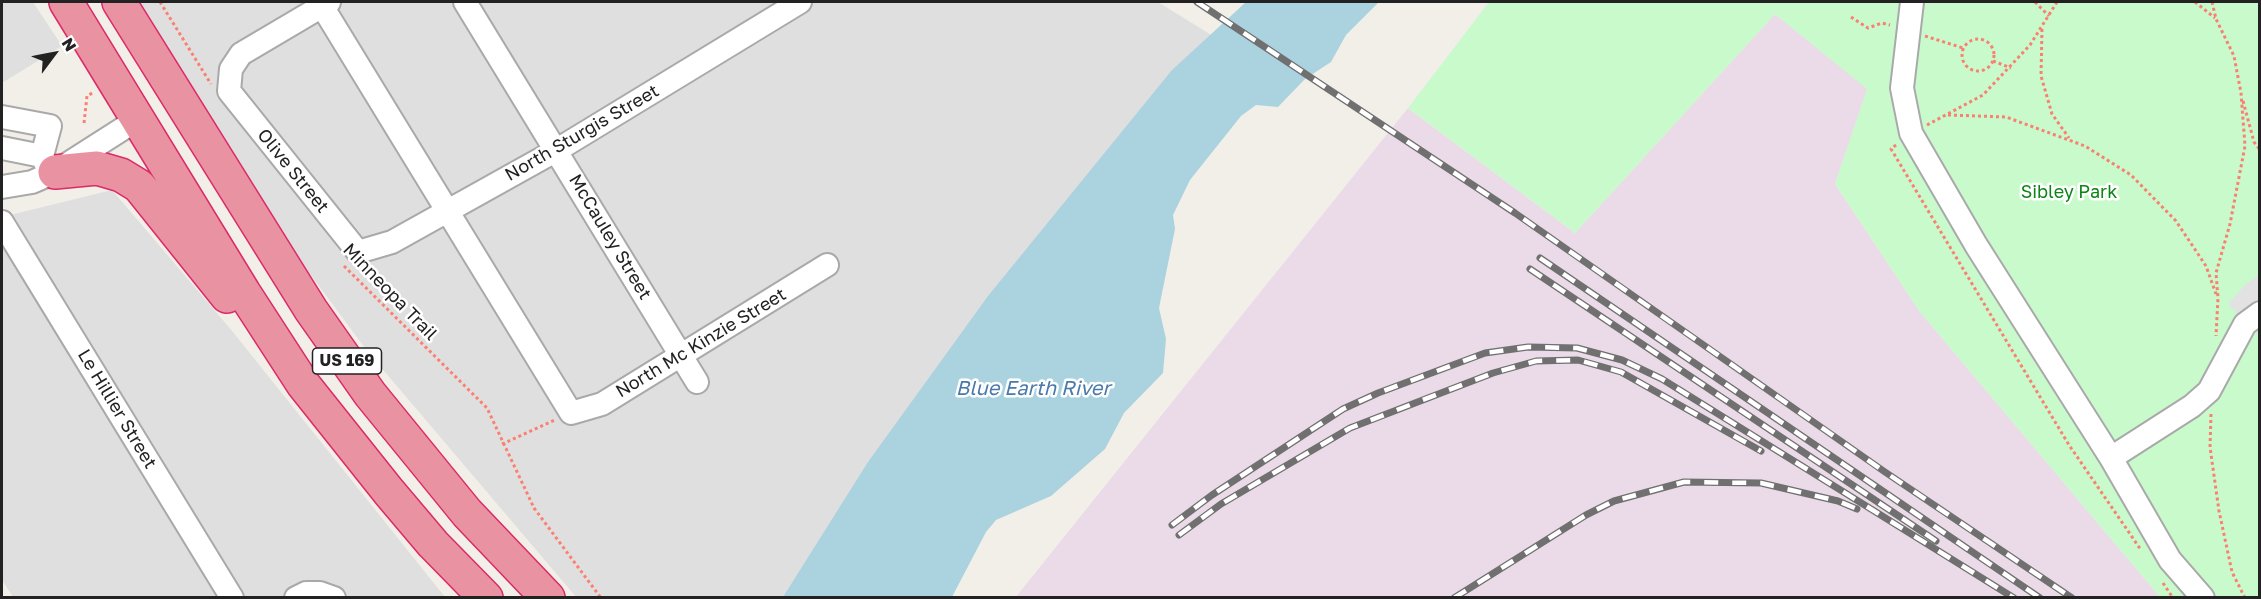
<!DOCTYPE html>
<html>
<head>
<meta charset="utf-8">
<style>
	body { margin:0 }
	#map { position:relative; width:2261px; height:599px; overflow:hidden; background:#f2efe9; font-family:"Golos Text",sans-serif }
	canvas { display:block }
	.frame { position:absolute; inset:0; border:3px solid #222; pointer-events:none }
	.north { position:absolute; left:24px; top:24px; width:60px; height:60px; -webkit-text-stroke:4px #fff; paint-order:stroke; rotate:58deg; font-size:16px; font-weight:700; line-height:24px; text-align:center; color:#222 }
	.north::after { content:''; display:block; margin:auto; width:21px; height:27px; background:#222; clip-path:polygon(50% 0,100% 100%,50% 72%,0 100%) }
</style>
</head>
<body>
<div id="map">
<canvas width="2261" height="599"></canvas>
<div class="frame"></div>
<div class="north">N</div>
</div>
<script>
const ctx = document.querySelector('canvas').getContext('2d');
ctx.lineJoin = 'round';
function paint(path, color) {
  ctx.fillStyle = color;
  ctx.fill(path, 'evenodd');
}
function poly(rows) {
  const path = new Path2D();
  for (const r of rows) {
    if (r.length === 3) {
      path.moveTo(r[0] + r[2], r[1]);
      path.arc(r[0], r[1], r[2], 0, 2 * Math.PI);
      continue;
    }
    path.moveTo(r[0], r[1]);
    for (let i = 2; i < r.length; i += 2) path.lineTo(r[i], r[i + 1]);
  }
  return path;
}
function stroke(path, color, width, dash) {
  ctx.strokeStyle = color;
  ctx.lineWidth = width;
  ctx.lineCap = dash ? 'butt' : 'round';
  ctx.setLineDash(dash || []);
  ctx.stroke(path);
}
function write(font, color, halo, rows, align = 'center') {
  ctx.font = font + ' "Golos Text",sans-serif';
  ctx.lineWidth = 5;
  ctx.setLineDash([]);
  ctx.textBaseline = 'middle';
  ctx.strokeStyle = halo;
  ctx.fillStyle = color;
  for (const [text, x, y, turn = 0] of rows) {
    ctx.save();
    ctx.translate(x, y);
    ctx.rotate((+turn || 0) * Math.PI / 180);
    ctx.textAlign = isNaN(turn) ? turn : align;
    if (halo) ctx.strokeText(text, 0, 0);
    ctx.fillText(text, 0, 0);
    ctx.restore();
  }
}
const residential = poly([
	[2,2,33,2,62,46,2,83],
	[138,2,1158,2,1221,41,817,597,577,598,368,352,275,227],
	[112,190,233,332,445,597,13,597,2,580,2,217]
]);
const industrial = poly([
	[1775,14,1868,89,1835,184,1920,312,2160,597,1015,598,1408,108,1575,233]
]);
const park = poly([
	[1489,2,2259,2,2259,597,2160,597,1920,312,1835,184,1867,89,1775,14,1575,233,1408,108]
]);
const parking = poly([
	[2259,275,2259,336,2228,304,2246,284]
]);
const water = poly([
	[1246,2,1379,2,1346,35,1331,62,1305,79,1278,107,1256,105,1241,116,1190,180,1173,215,1175,229,1159,308,1166,339,1163,373,1124,413,1105,449,1051,496,996,520,986,532,952,597,783,597,868,462,988,296,1172,70]
]);
const path = poly([
	[160,2,211,84],
	[2035,2,2049,16],
	[2195,2,2215,18],
	[2212,2,2216,19,2234,56,2241,93,2245,146,2230,224,2216,273,2218,298,2216,336],
	[1851,17,1868,28,1882,23,1890,25],
	[2042,29,2041,76,2052,114,2069,138],
	[1925,36,1963,48],
	[1978,55,16],
	[1993,61,2011,68],
	[2243,101,2254,142,2260,150],
	[1948,115,2006,117,2085,146,2131,175,2176,221,2206,266,2216,294],
	[84,123,87,96,94,92],
	[1927,125,1983,95,2030,45,2057,2],
	[1896,145,1891,149,2069,445,2141,550],
	[344,266,487,408,534,508,601,598],
	[2211,414,2210,447,2219,511,2232,572,2245,598],
	[502,444,555,420],
	[2163,583,2173,598]
]);
const minor = poly([
	[329,2,241,54,231,69,229,91,358,252,392,242,557,150,800,2],
	[465,2,697,382],
	[1912,2,1902,88,1911,133,1976,245,2111,458,2170,560,2203,598],
	[322,6,571,413,602,404,827,265],
	[2,117,50,126,42,156],
	[2,148,42,156,48,169],
	[2,187,32,182,55,172,138,119],
	[2,222,232,598],
	[2111,458,2192,406,2209,391,2245,324,2260,313],
	[296,598,306,593,320,593,334,598]
]);
const highway = poly([
	[66,2,244,293,303,384,389,492,433,544,486,598],
	[119,2,311,310,370,394,467,513,548,598],
	[55,172,97,168,121,175,139,186,227,296]
]);
const rail = poly([
	[1197,2,1515,213,1885,472,2072,598],
	[1540,258,2040,598],
	[1530,269,1936,541],
	[1172,525,1212,495,1343,409,1378,393,1485,353,1528,347,1577,348,1622,360,1662,379,2014,598],
	[1179,535,1221,504,1350,428,1493,373,1536,361,1578,360,1621,372,1761,451],
	[1454,598,1586,515,1614,501,1684,482,1761,483,1838,501,1857,509]
]);
const shields = [
	[347,361,69]
];
const shieldNames = [
	["US 169",347,361]
];
const streetNames = [
	["North Sturgis Street",582,133,-30],
	["Olive Street",293,171,51],
	["McCauley Street",610,237,59],
	["Minneopa Trail",390,292,46],
	["North Mc Kinzie Street",701,343,-31],
	["Le Hillier Street",117,409,59]
];
const parkNames = [
	["Sibley Park",2069,192]
];
const waterNames = [
	["Blue Earth River",1033,389]
];
paint(residential, '#e0dfdf');
paint(industrial, '#ebdbe8');
paint(park, '#c8facc');
paint(parking, '#e2e2e2');
paint(water, '#aad3df');
stroke(minor, '#a9a9a9', 26);
stroke(highway, '#dc2a67', 36);
stroke(path, '#fa8072', 3, [3, 3]);
stroke(minor, '#fff', 22);
stroke(highway, '#e892a2', 33);
stroke(rail, '#707070', 7);
stroke(rail, '#fff', 4.5, [14]);
for (const [x, y, w] of shields) {
  const box = new Path2D();
  box.roundRect(x - w / 2, y - 13, w, 26, 4.5);
  ctx.fillStyle = '#fff';
  ctx.fill(box);
  stroke(box, '#222', 1.5);
}
write('bold 16px', '#222', null, shieldNames);
write('18px', '#222', '#fff', streetNames);
write('18px', '#0c8416', '#fff', parkNames);
write('italic 20px', '#4a7aab', '#fff', waterNames);
</script>
</body>
</html>
